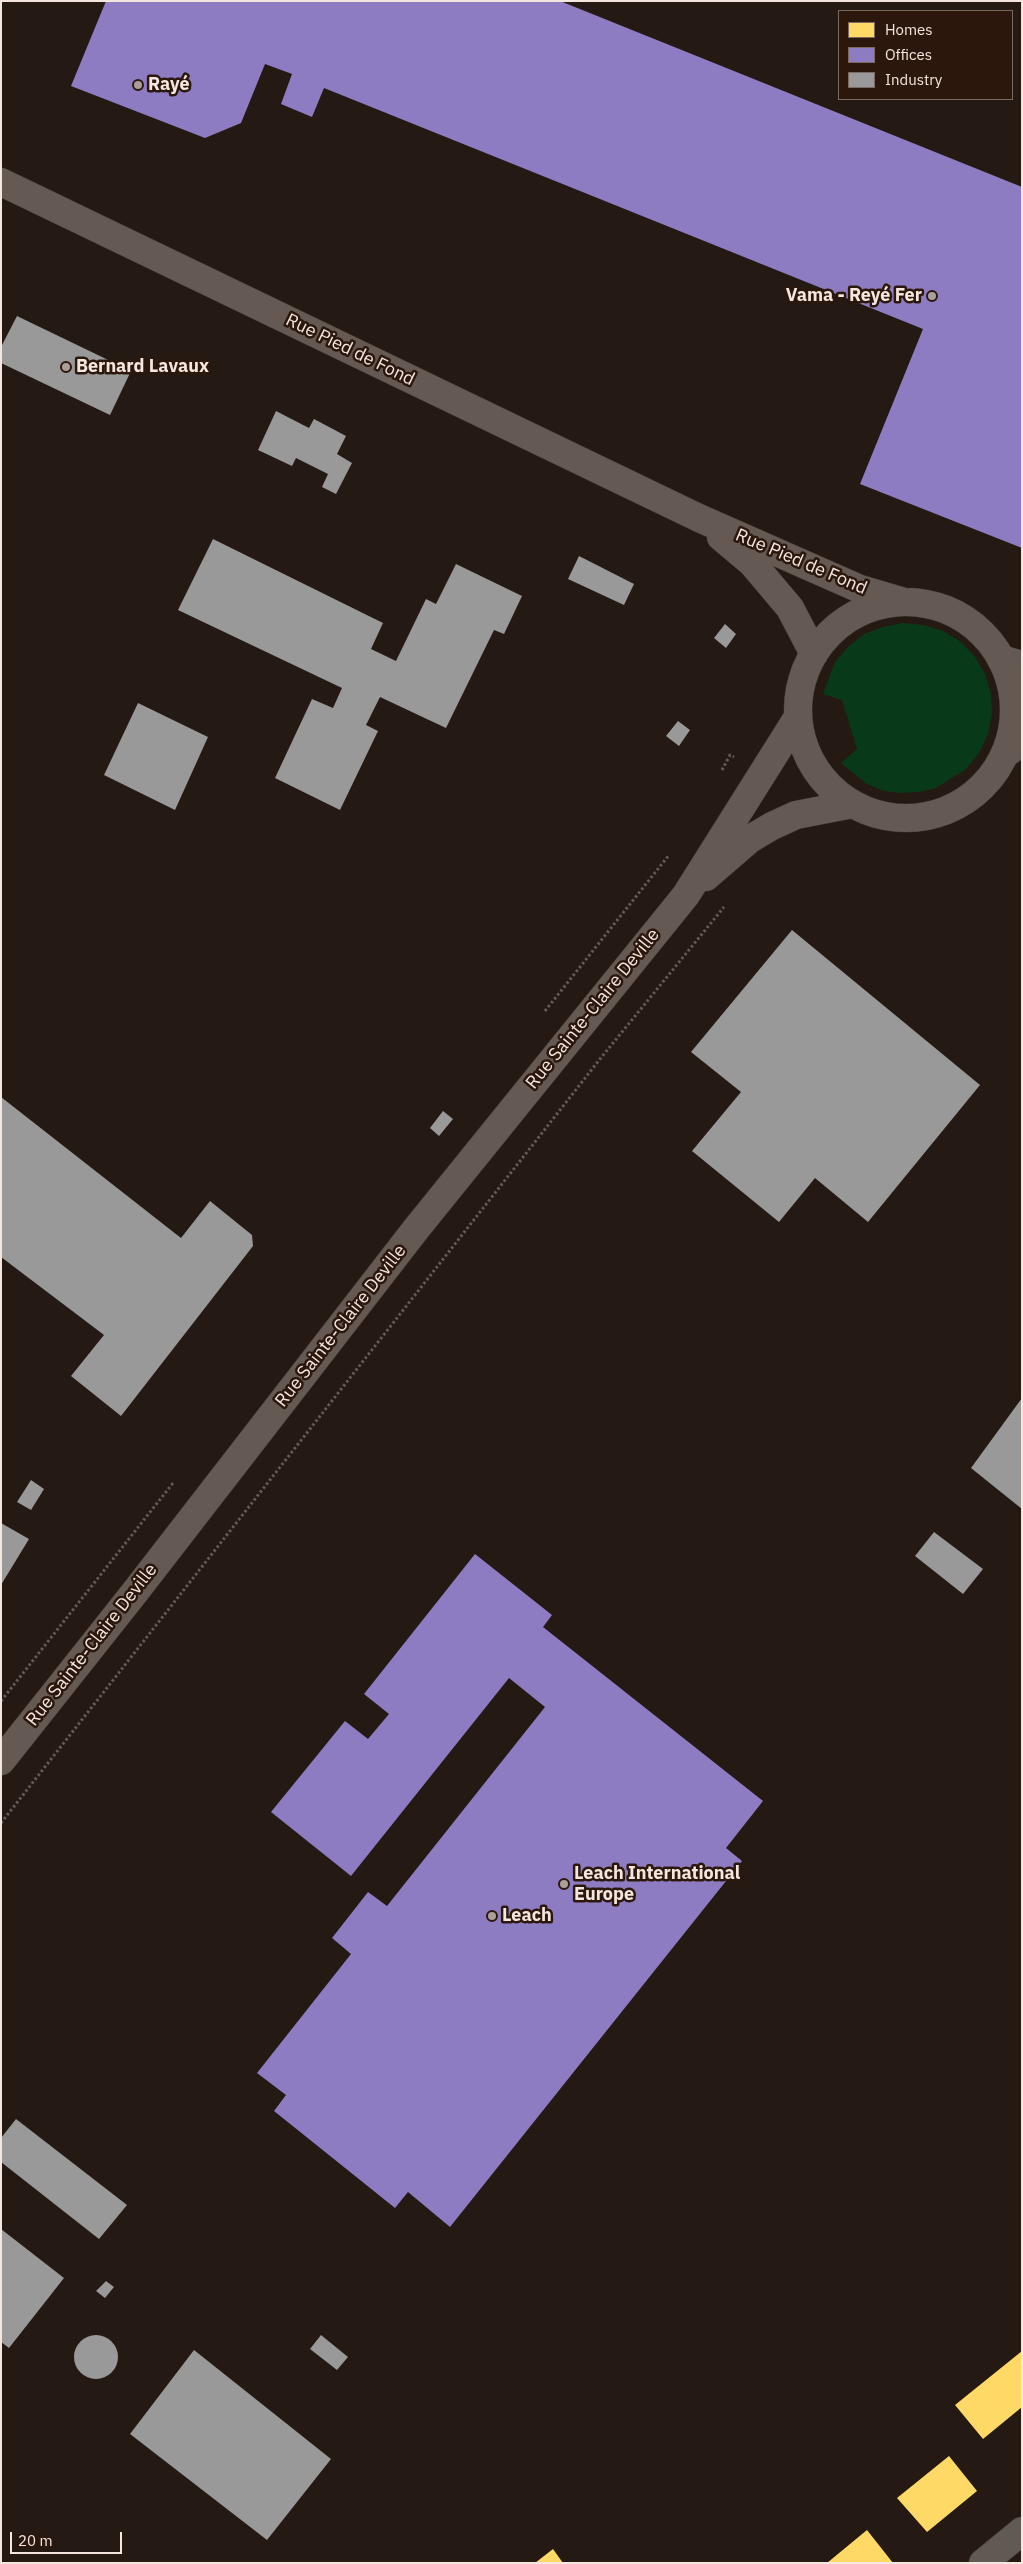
<!DOCTYPE html>
<html>
<head>
<meta charset="utf-8">
<style>
	body { margin:0 }
	#map { position:relative; width:1023px; height:2564px; overflow:hidden; background:#241913; font-family:"IBM Plex Sans",sans-serif }
	canvas { display:block }
	.frame { position:absolute; inset:0; border:2px solid #f5e6df; pointer-events:none }
	.legend { position:absolute; left:838px; top:10px; width:175px; height:90px; box-sizing:border-box; background:#2b170c; border:1px solid #7c6a60; margin:0; padding:6px 9px; list-style:none; font-size:15px; color:#f5e6df }
	.legend li { display:flex; align-items:center; gap:10px; height:25px }
	.legend b { width:25px; border:1px solid #7c6a60 }
	.scale { position:absolute; left:10px; top:2532px; width:112px; height:22px; box-sizing:border-box; border:2px solid #f5e6df; border-top:0; padding-left:6px; font-size:15px; line-height:18px; white-space:nowrap; color:#f5e6df; -webkit-text-stroke:4px #2b170c; paint-order:stroke }
</style>
</head>
<body>
<div id="map">
<canvas width="1023" height="2564"></canvas>
<div class="frame"></div>
<ul class="legend">
<li><b style="height:14px;background:#ffd966"></b>Homes</li>
<li><b style="height:14px;background:#8e7cc3"></b>Offices</li>
<li><b style="height:14px;background:#999"></b>Industry</li>
</ul>
<div class="scale">20 m</div>
</div>
<script>
const ctx = document.querySelector('canvas').getContext('2d');
ctx.lineJoin = 'round';
function paint(path, color) {
  ctx.fillStyle = color;
  ctx.fill(path, 'evenodd');
}
function poly(rows) {
  const path = new Path2D();
  for (const r of rows) {
    if (r.length === 3) {
      path.moveTo(r[0] + r[2], r[1]);
      path.arc(r[0], r[1], r[2], 0, 2 * Math.PI);
      continue;
    }
    path.moveTo(r[0], r[1]);
    for (let i = 2; i < r.length; i += 2) path.lineTo(r[i], r[i + 1]);
  }
  return path;
}
function stroke(path, color, width, dash) {
  ctx.strokeStyle = color;
  ctx.lineWidth = width;
  ctx.lineCap = dash ? 'butt' : 'round';
  ctx.setLineDash(dash || []);
  ctx.stroke(path);
}
function write(font, color, halo, rows, align = 'center') {
  ctx.font = font + ' "IBM Plex Sans",sans-serif';
  ctx.lineWidth = 5;
  ctx.setLineDash([]);
  ctx.textBaseline = 'middle';
  ctx.strokeStyle = halo;
  ctx.fillStyle = color;
  for (const [text, x, y, turn = 0] of rows) {
    ctx.save();
    ctx.translate(x, y);
    ctx.rotate((+turn || 0) * Math.PI / 180);
    ctx.textAlign = isNaN(turn) ? turn : align;
    if (halo) ctx.strokeText(text, 0, 0);
    ctx.fillText(text, 0, 0);
    ctx.restore();
  }
}
const green = poly([
	[903,623,924,625,943,631,961,642,975,657,985,674,991,694,992,714,988,734,979,753,966,769,936,788,919,792,901,793,884,791,867,784,841,763,857,749,842,700,823,694,835,662,848,647,864,634,883,627]
]);
const homes = poly([
	[1022,2351,1022,2407,983,2439,955,2405],
	[949,2456,977,2491,927,2532,897,2498],
	[867,2530,893,2563,827,2563],
	[553,2549,563,2563,535,2563]
]);
const offices = poly([
	[106,1,560,1,1022,187,1022,548,860,484,923,329,324,88,312,117,281,104,292,74,265,64,241,123,205,138,71,86],
	[475,1554,552,1615,543,1627,763,1801,726,1848,742,1861,450,2227,408,2192,395,2208,274,2111,286,2095,257,2073,351,1954,332,1938,368,1892,387,1906,545,1707,509,1678,351,1876,271,1812,345,1721,368,1739,389,1714,364,1694]
]);
const industry = poly([
	[17,316,131,371,110,415,1,363,1,347],
	[276,411,309,428,314,419,346,436,337,454,352,463,336,494,322,487,328,474,296,458,292,466,258,450],
	[213,539,383,623,371,649,396,661,426,599,436,604,456,564,522,596,504,634,494,630,446,728,380,697,366,725,378,731,340,810,275,778,312,699,333,708,342,688,178,610],
	[579,556,634,584,624,605,568,579],
	[725,624,736,634,726,648,714,638],
	[138,703,208,737,175,810,104,775],
	[678,721,690,730,679,746,666,736],
	[792,930,980,1085,868,1222,815,1178,779,1222,692,1151,741,1092,691,1052],
	[1,1097,181,1238,210,1201,252,1235,253,1246,121,1416,71,1376,104,1335,1,1257],
	[443,1111,453,1119,439,1136,430,1128],
	[1022,1398,1022,1509,971,1468],
	[31,1480,44,1489,31,1510,17,1502],
	[1,1523,29,1539,1,1585],
	[934,1532,983,1569,963,1594,915,1556],
	[16,2119,127,2205,99,2239,1,2162,1,2138],
	[1,2229,64,2278,9,2348,1,2342],
	[106,2281,114,2287,105,2298,96,2291],
	[321,2335,348,2357,337,2370,310,2349],
	[96,2357,22],
	[194,2350,331,2459,267,2540,130,2434]
]);
const path = poly([
	[722,770,730,755,734,757],
	[545,1011,669,855],
	[1,1701,173,1483],
	[1,1823,600,1059,724,907]
]);
const minor = poly([
	[1001,659,1022,665],
	[1005,754,1022,742],
	[983,2563,1022,2531]
]);
const major = poly([
	[1,182,699,518,860,589,904,602],
	[721,537,752,563,790,608,814,654],
	[906,710,108],
	[706,877,750,839,772,826,796,815,853,804],
	[1,1761,135,1592,416,1229,686,895,798,717]
]);
const markers = [
	[138,85,5,"#ac9e98"],
	[932,296,5,"#ac9e98"],
	[66,367,5,"#ac9e98"],
	[564,1884,5,"#ac9e98"],
	[492,1916,5,"#ac9e98"]
];
const poiNames = [
	["Rayé",148,85],
	["Vama - Reyé Fer",922,296,"right"],
	["Bernard Lavaux",76,367],
	["Leach International",574,1874],
	["Europe",574,1895],
	["Leach",502,1916]
];
const streetNames = [
	["Rue Pied de Fond",350,350,26],
	["Rue Pied de Fond",801,562,23],
	["Rue Sainte-Claire Deville",593,1009,-51],
	["Rue Sainte-Claire Deville",341,1326,-52],
	["Rue Sainte-Claire Deville",92,1645,-52]
];
paint(green, '#083a1a');
paint(homes, '#ffd966');
paint(offices, '#8e7cc3');
paint(industry, '#999');
stroke(minor, '#3f3632', 29);
stroke(major, '#3f3632', 29);
stroke(path, '#635b57', 3, [2.5, 2.5]);
stroke(minor, '#615954', 28);
stroke(major, '#655a53', 28);
for (const [x, y, r, color] of markers) {
  const dot = new Path2D();
  dot.arc(x, y, r, 0, 2 * Math.PI);
  ctx.fillStyle = color;
  ctx.fill(dot);
  stroke(dot, '#2b170c', 2);
}
write('bold 18px', '#f5e6df', '#2b170c', poiNames, 'left');
write('18px', '#f5e6df', '#2b170c', streetNames);
</script>
</body>
</html>
